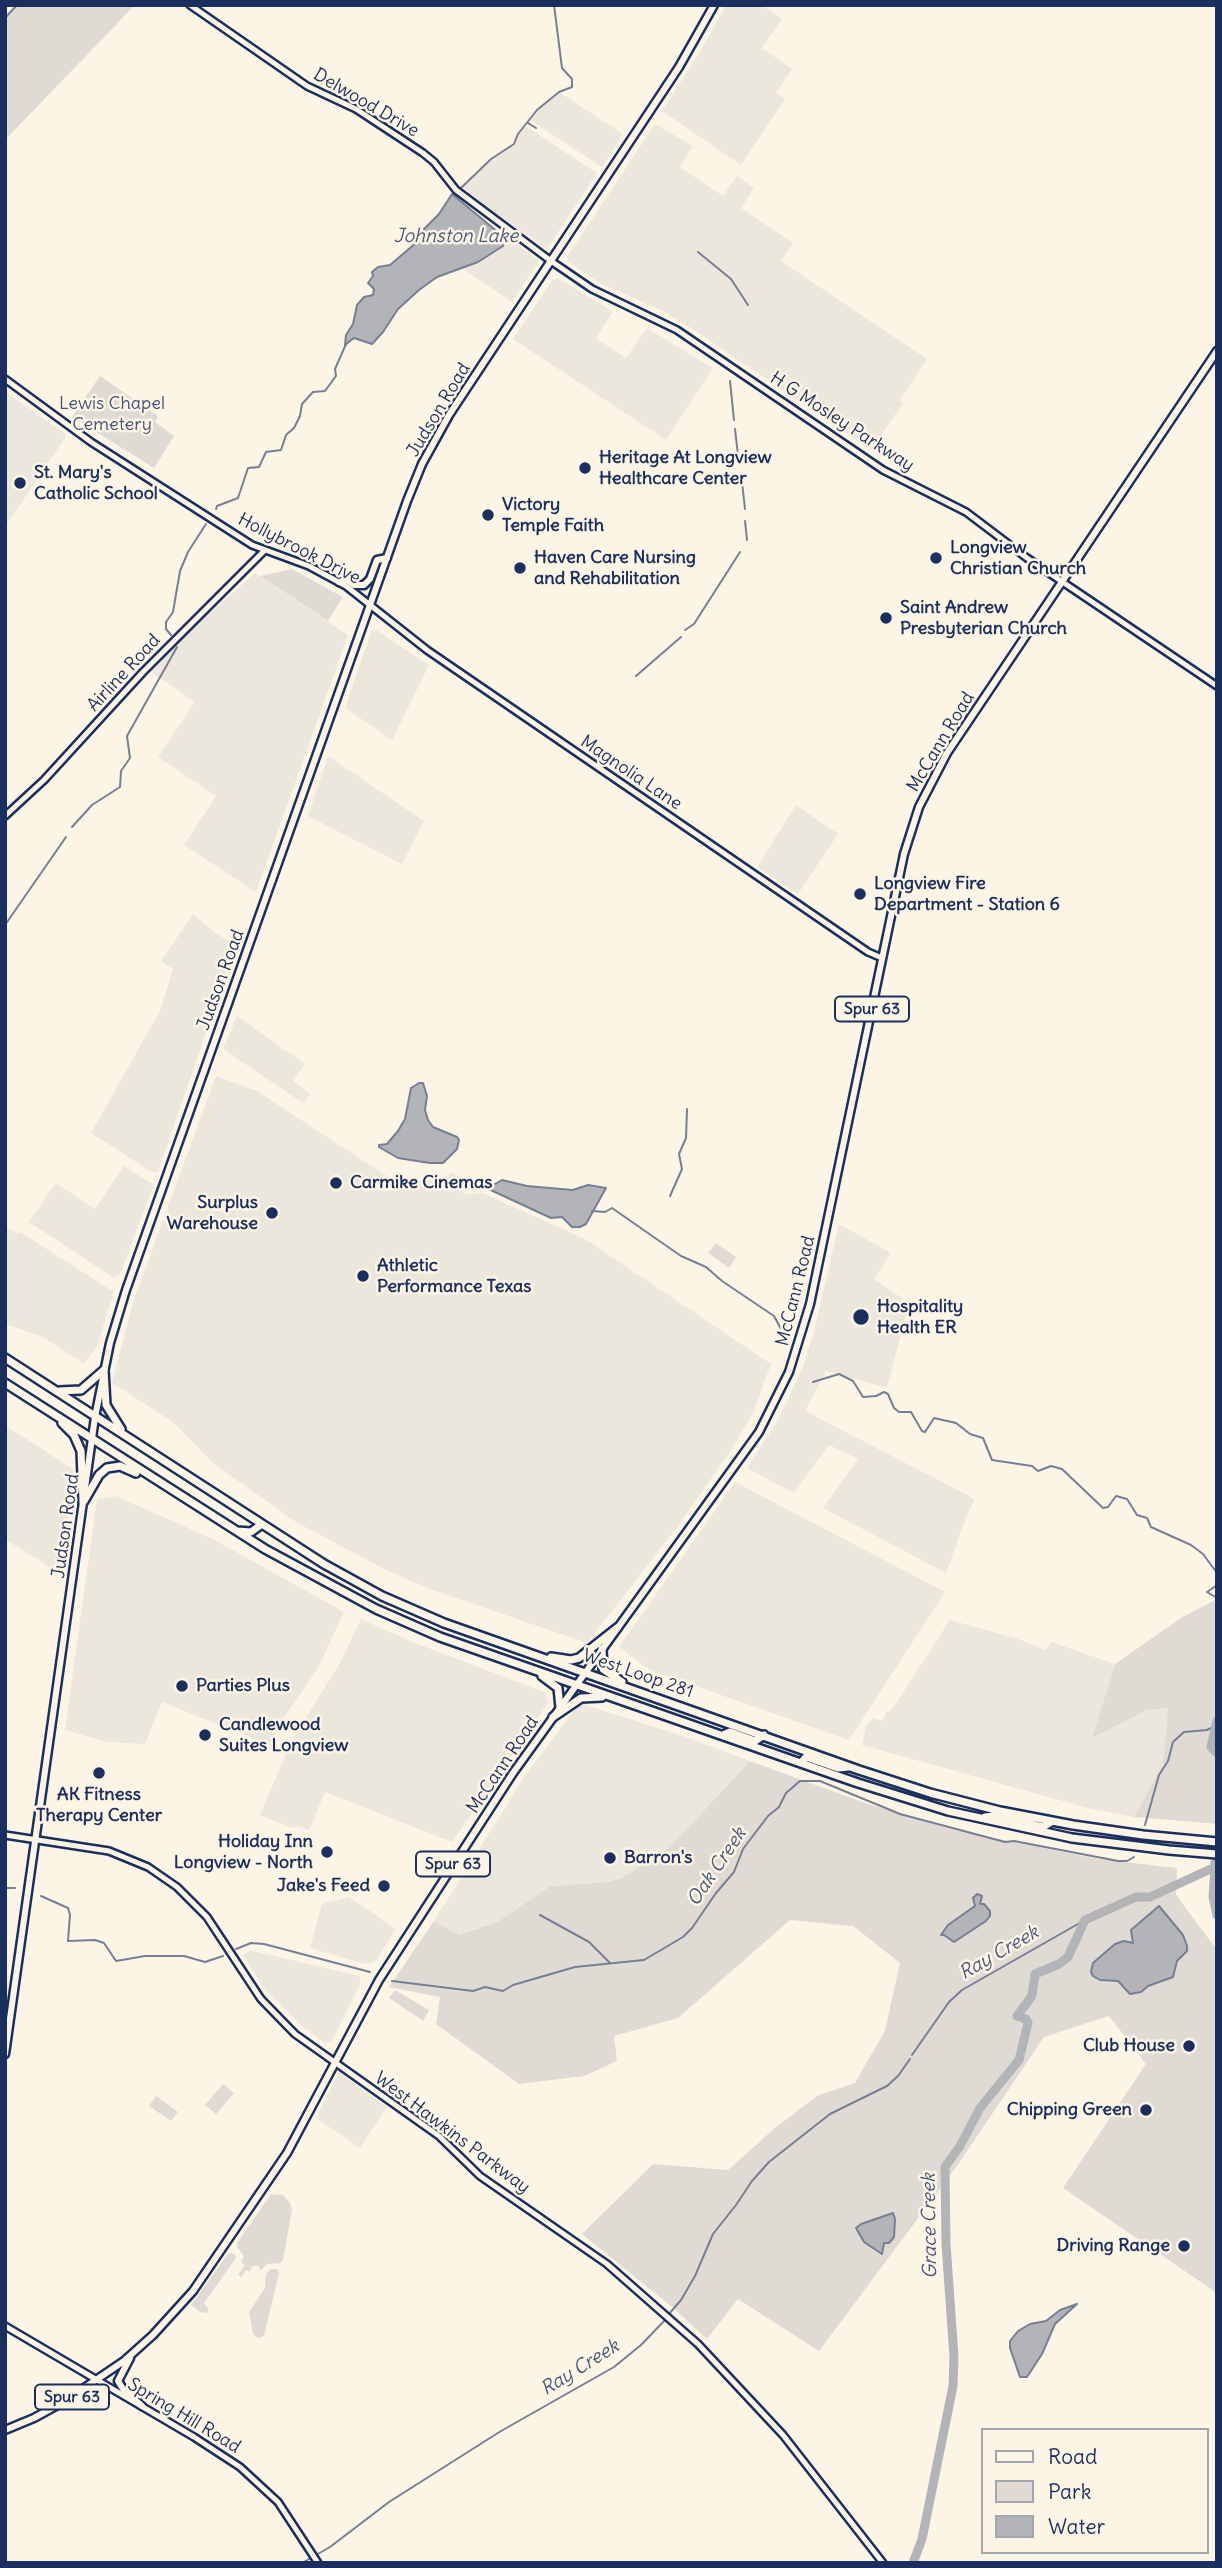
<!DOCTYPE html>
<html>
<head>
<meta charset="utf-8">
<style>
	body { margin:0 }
	#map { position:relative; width:1222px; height:2568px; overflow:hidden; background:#fcf5e5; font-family:Delius,sans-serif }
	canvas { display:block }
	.frame { position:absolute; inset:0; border:7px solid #1b2f5e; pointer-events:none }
	.legend { position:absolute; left:981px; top:2428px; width:228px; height:126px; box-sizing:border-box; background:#fcf5e5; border:2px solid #a2a6af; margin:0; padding:9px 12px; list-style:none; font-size:21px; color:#1b2f5e }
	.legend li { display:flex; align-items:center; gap:14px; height:35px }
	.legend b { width:35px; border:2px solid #a2a6af }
</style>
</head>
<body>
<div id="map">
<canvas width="1222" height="2568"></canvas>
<div class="frame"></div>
<ul class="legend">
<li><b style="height:9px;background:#fcf5e5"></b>Road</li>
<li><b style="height:19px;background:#dfdbd4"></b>Park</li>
<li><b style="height:19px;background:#b2b4b8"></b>Water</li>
</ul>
</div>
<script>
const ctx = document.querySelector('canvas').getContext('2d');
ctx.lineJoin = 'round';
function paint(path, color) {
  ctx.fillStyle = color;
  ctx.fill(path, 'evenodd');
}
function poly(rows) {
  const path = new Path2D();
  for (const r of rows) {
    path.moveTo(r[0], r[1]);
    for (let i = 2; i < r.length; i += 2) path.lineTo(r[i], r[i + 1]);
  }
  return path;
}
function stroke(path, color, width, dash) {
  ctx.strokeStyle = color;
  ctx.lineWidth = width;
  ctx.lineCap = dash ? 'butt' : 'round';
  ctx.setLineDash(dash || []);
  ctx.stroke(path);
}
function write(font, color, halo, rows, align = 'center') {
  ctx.font = font + ' Delius,sans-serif';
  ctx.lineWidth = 5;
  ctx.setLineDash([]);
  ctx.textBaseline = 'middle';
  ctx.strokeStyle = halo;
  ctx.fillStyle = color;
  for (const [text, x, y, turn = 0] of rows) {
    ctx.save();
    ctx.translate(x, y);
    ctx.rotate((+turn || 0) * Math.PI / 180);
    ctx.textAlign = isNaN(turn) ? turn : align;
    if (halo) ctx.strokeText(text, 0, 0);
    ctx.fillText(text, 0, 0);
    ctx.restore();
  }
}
const built = poly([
	[726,5,762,5,782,19,762,48,792,69,776,93,785,99,741,165,662,111,700,52],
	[559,92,623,134,602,167,530,120,537,110],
	[655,124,693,146,680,167,723,196,737,176,754,188,741,208,793,243,781,261,927,359,900,400,903,403,871,450,691,328,663,311,601,284,567,261,567,257],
	[525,126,597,173,547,249,490,209,462,186,491,159,514,144],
	[509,238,539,261,512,302,462,268,495,252],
	[558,278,613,312,596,338,626,358,647,328,713,368,666,440,513,339,552,280],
	[5,391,65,434,65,438,5,527],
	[255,573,348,635,256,892,184,845,216,796,158,757,195,702,151,672,204,618],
	[372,629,378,631,429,665,392,740,345,708],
	[328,756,424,821,402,864,308,816],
	[796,805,838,834,798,894,757,867],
	[193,914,214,932,236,945,158,1172,152,1172,91,1133,160,1011,173,969,161,961],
	[237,1016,305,1064,293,1081,310,1094,303,1103,223,1049],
	[216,1076,257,1091,385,1175,401,1181,421,1182,438,1179,454,1172,464,1194,483,1193,585,1239,771,1364,753,1413,731,1450,678,1526,587,1643,427,1588,386,1570,296,1522,213,1463,173,1422,112,1383,133,1302],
	[124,1166,154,1185,120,1274,114,1278,29,1222,56,1183,95,1209],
	[839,1224,891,1253,874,1279,909,1303,887,1388,826,1371,805,1411,975,1499,967,1515,946,1573,823,1508,858,1459,829,1445,794,1493,747,1468,778,1420,803,1367,814,1332],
	[5,1226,18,1234,20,1232,114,1292,97,1346,84,1364,43,1337,5,1324],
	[5,1425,74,1470,68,1518,57,1572,5,1539],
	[735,1482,945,1592,849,1740,650,1670,619,1647],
	[116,1496,213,1539,344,1612,318,1668,283,1719,270,1745,162,1702,145,1744,106,1742,65,1730,97,1499],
	[361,1619,415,1643,544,1692,548,1703,452,1842,325,1792,309,1830,298,1826,292,1828,260,1815,291,1742,340,1663],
	[950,1620,1018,1639,1046,1650,1051,1642,1115,1664,1092,1738,1147,1710,1168,1708,1163,1764,1134,1817,1084,1807,862,1745,866,1726,873,1718,883,1721,886,1712,889,1712,895,1705],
	[582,1704,683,1736,750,1761,670,1847,622,1878,607,1882,550,1886,499,1921,458,1935,434,1921,523,1779,577,1706],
	[349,1897,396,1929,376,1961,365,1964,310,1948,322,1904],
	[249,1950,359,1976,361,1982,332,2041,324,2043,303,2027,264,1988,243,1955],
	[339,2072,387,2107,360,2148,316,2118]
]);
const green = poly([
	[17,5,135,5,5,140,5,18],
	[100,376,158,416,155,422,174,436,154,468,72,417],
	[292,569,343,597,328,621,260,576],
	[716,1243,736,1257,729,1268,708,1253],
	[1217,1599,1217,1824,1134,1817,1163,1764,1168,1708,1147,1710,1092,1738,1115,1664,1181,1618],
	[750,1761,865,1803,950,1829,1098,1859,1177,1868,1176,1895,1217,1950,1217,2293,1063,2188,1146,2064,1109,2016,1044,2037,957,2166,819,2351,738,2299,707,2339,672,2307,582,2234,653,2164,728,2170,775,2128,817,2096,855,2083,885,2031,900,1963,853,1926,790,1920,678,2018,614,2036,617,2061,584,2076,519,2084,436,2024,440,1997,389,1987,434,1921,459,1935,499,1921,550,1886,607,1882,622,1878,670,1847],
	[395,1990,429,2010,423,2021,389,1998],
	[223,2084,234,2093,216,2114,205,2105],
	[156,2096,178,2112,171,2121,149,2106],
	[271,2194,283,2195,290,2203,292,2210,283,2260,280,2263,267,2264,260,2271,259,2266,253,2266,249,2272,246,2270,241,2277,238,2275,245,2265,241,2262,244,2256,237,2247,237,2243],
	[231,2253,235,2254,236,2258,204,2303,209,2310,207,2313,200,2312,191,2305,227,2255],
	[271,2269,277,2269,279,2273,264,2336,258,2338,253,2334,249,2312,265,2288,266,2274]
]);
const water = poly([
	[452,194,499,233,503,246,478,262,437,277,419,290,398,309,383,332,372,344,354,338,345,345,346,335,353,324,357,305,364,297,373,295,374,289,368,283,373,276,372,272,378,267,390,265,423,237,426,233,424,229,439,214,452,194],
	[419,1083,423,1083,427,1096,425,1110,428,1120,433,1127,457,1137,459,1140,457,1149,443,1163,430,1163,398,1158,379,1147,379,1145,387,1144,398,1131,405,1119,411,1088,419,1083],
	[502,1180,527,1186,573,1190,588,1185,606,1188,586,1224,580,1227,572,1227,562,1217,551,1218,482,1186,495,1184,502,1180],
	[977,1894,982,1896,980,1904,984,1904,990,1911,990,1916,986,1921,954,1942,944,1935,941,1935,948,1925,975,1906,973,1898,977,1894],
	[1159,1906,1183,1935,1187,1946,1187,1951,1177,1961,1173,1977,1148,1986,1141,1992,1130,1994,1118,1981,1100,1980,1093,1976,1091,1972,1093,1963,1115,1944,1124,1941,1133,1943,1131,1930,1159,1906],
	[893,2213,895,2219,894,2237,889,2243,884,2243,882,2254,864,2242,856,2228,861,2224,893,2213],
	[1077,2304,1055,2324,1042,2354,1027,2377,1020,2377,1010,2348,1010,2341,1018,2331,1030,2324,1046,2321,1060,2310,1077,2304]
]);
const stream = poly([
	[5,18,17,5],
	[5,74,5,79],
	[528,123,536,128],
	[461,188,491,159,514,144,518,134,537,110,559,92,572,87,572,79,562,68,554,5],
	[698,252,731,279,748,305],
	[730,381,734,420],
	[735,429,739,464],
	[741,473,745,509],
	[216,509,217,506,238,498,248,468,259,467,266,452,281,450,286,435,294,428,300,416,302,404,313,392,325,391,336,376,335,369,346,344],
	[745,521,747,540],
	[685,630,694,624,740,552],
	[171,635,166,629,166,622,173,612,180,571,188,552,206,524],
	[636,676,681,637],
	[72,827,92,805,120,787,121,771,130,758,127,736,177,647],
	[5,925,66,837],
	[472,1179,482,1186],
	[670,1196,682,1169,679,1154,686,1138,687,1109],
	[592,1211,605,1212,612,1208,681,1256,706,1267,722,1281,774,1316,781,1329,780,1338],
	[813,1382,839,1374,853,1381,863,1397,876,1396,884,1392,888,1394,894,1408,899,1412,911,1412,922,1431,925,1432,934,1418,956,1423,970,1434,983,1438,992,1460,1032,1466,1038,1471,1051,1466,1062,1469,1103,1508,1108,1507,1116,1496,1127,1499,1137,1515,1147,1518,1151,1527,1191,1545,1203,1554,1217,1573],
	[1217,1585,1207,1592,1217,1598],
	[1145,1825,1159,1775,1168,1761,1173,1742,1184,1732,1207,1730,1215,1726],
	[5,1888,15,1888],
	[41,1896,68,1908,70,1915,68,1941,95,1940,104,1943,116,1961,145,1956,184,1956,205,1962,223,1956],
	[540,1915,589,1942,610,1963],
	[236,1949,251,1943,264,1944,370,1972],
	[392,1981,473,1991,485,1987,503,1991,513,1985,575,1967,644,1960,683,1937,692,1928,716,1893,734,1872,743,1849,768,1816,779,1807,786,1793,800,1781,820,1781,900,1814,1005,1842,1014,1841,1118,1861,1127,1861,1134,1857],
	[912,2055,949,2002,962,1990,1085,1920],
	[669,2314,681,2300,695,2276,713,2234,736,2205,752,2181,769,2162,830,2114,887,2086,898,2076,910,2059],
	[302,2563,330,2547,389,2502,501,2431,614,2367,641,2345,666,2319]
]);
const river = poly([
	[1217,1721,1211,1747,1217,1753],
	[1215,1867,1213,1897,1217,1915],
	[913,2563,922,2539,953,2386,954,2357,946,2244,945,2167,960,2146,980,2108,1019,2060,1028,2023,1026,2019,1017,2016,1032,1996,1035,1974,1059,1964,1068,1957,1085,1920,1136,1897,1150,1897,1215,1867,1215,1863]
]);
const tertiary = poly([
	[190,5,307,86,356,109,423,153,434,162,456,190,551,261],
	[5,816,44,780,143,672,264,551],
	[5,2326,194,2437,240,2467,278,2502,318,2563]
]);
const secondary = poly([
	[551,261,592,289,677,330,883,470,966,512,1027,558,1217,686],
	[5,379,91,442,252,545,309,566,346,586,427,650,868,952,882,958],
	[5,1835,109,1851,148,1867,177,1887,207,1917,261,1999,295,2034,439,2136,480,2176,607,2264,698,2344,783,2435,883,2563]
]);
const primary = poly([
	[339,582,347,580,354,585,364,585,370,579,377,560,387,558],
	[5,2054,95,1417,110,1343,126,1290,407,501,422,464,449,415,679,67,714,5],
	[130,2358,118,2381,123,2389,142,2406],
	[5,2430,34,2418,65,2401,124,2361,153,2335,193,2291,287,2153,379,1980,513,1773,759,1432,789,1372,810,1304,904,854,919,807,947,753,1217,351]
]);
const trunk = poly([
	[5,1358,324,1564,382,1596,444,1623,859,1770,930,1793,1000,1811,1073,1825,1143,1835,1217,1842],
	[104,1370,106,1405,121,1429],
	[5,1383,265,1549,376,1609,440,1637,858,1783,948,1811,1072,1838,1169,1850,1217,1854],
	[59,1391,81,1390,104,1370],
	[62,1423,74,1435,81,1451,83,1502],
	[84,1501,99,1475,107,1468,120,1466,136,1473],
	[237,1531,251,1532,262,1524],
	[602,1649,603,1669,622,1682],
	[551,1657,571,1660,579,1658,617,1628],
	[542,1676,558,1688,560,1708],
	[553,1717,581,1698,602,1697],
	[723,1735,730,1732,755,1741,764,1735],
	[801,1763,806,1757,838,1768,848,1767],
	[985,1817,994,1816,1043,1827,1051,1822]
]);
const markers = [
	[585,468,7,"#1b2f5e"],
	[20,483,7,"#1b2f5e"],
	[488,515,7,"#1b2f5e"],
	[936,558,7,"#1b2f5e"],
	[520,568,7,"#1b2f5e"],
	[886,618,7,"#1b2f5e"],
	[860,894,7,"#1b2f5e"],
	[336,1183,7,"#1b2f5e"],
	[272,1213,7,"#1b2f5e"],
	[363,1276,7,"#1b2f5e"],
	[861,1317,9,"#1b2f5e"],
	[182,1686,7,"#1b2f5e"],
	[205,1735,7,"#1b2f5e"],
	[99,1773,7,"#1b2f5e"],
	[327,1852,7,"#1b2f5e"],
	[610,1858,7,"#1b2f5e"],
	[384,1886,7,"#1b2f5e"],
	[1189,2046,7,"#1b2f5e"],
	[1146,2110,7,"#1b2f5e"],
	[1184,2246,7,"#1b2f5e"]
];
const shields = [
	[872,1009,74],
	[453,1864,74],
	[72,2397,74]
];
const shieldNames = [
	["Spur 63",872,1009],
	["Spur 63",453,1864],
	["Spur 63",72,2397]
];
const streetNames = [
	["Delwood Drive",366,103,30],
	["Judson Road",439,410,-59],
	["H G Mosley Parkway",842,422,33],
	["Hollybrook Drive",299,549,27],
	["Airline Road",124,673,-47],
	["McCann Road",941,742,-59],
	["Magnolia Lane",631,773,34],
	["Judson Road",221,980,-70],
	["McCann Road",796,1291,-76],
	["Judson Road",66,1526,-82],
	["West Loop 281",638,1674,19],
	["McCann Road",503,1765,-56],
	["West Hawkins Parkway",452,2133,37],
	["Spring Hill Road",184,2416,31]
];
const parkNames = [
	["Lewis Chapel",112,404],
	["Cemetery",112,425]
];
const poiNames = [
	["Heritage At Longview",599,458],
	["Healthcare Center",599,479],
	["St. Mary's",34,473],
	["Catholic School",34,494],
	["Victory",502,505],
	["Temple Faith",502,526],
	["Longview",950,548],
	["Christian Church",950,569],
	["Haven Care Nursing",534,558],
	["and Rehabilitation",534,579],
	["Saint Andrew",900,608],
	["Presbyterian Church",900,629],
	["Longview Fire",874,884],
	["Department - Station 6",874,905],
	["Carmike Cinemas",350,1183],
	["Surplus",258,1203,"right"],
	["Warehouse",258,1224,"right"],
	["Athletic",377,1266],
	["Performance Texas",377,1287],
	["Hospitality",877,1307],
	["Health ER",877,1328],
	["Parties Plus",196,1686],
	["Candlewood",219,1725],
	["Suites Longview",219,1746],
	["AK Fitness",99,1795,"center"],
	["Therapy Center",99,1816,"center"],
	["Holiday Inn",313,1842,"right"],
	["Longview - North",313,1863,"right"],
	["Barron's",624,1858],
	["Jake's Feed",370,1886,"right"],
	["Club House",1175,2046,"right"],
	["Chipping Green",1132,2110,"right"],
	["Driving Range",1170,2246,"right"]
];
const waterNames = [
	["Johnston Lake",456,237],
	["Oak Creek",717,1867,-56],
	["Ray Creek",999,1953,-30],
	["Grace Creek",930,2226,-91],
	["Ray Creek",580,2368,-32]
];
paint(built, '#ece7dc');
paint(green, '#dfdbd4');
paint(water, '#b2b4b8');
stroke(water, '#767f94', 2);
stroke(stream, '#767f94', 2);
stroke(river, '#b2b4b8', 9);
stroke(tertiary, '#1b2f5e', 10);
stroke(secondary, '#1b2f5e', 10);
stroke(primary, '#1b2f5e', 11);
stroke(trunk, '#1b2f5e', 12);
stroke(tertiary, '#fcf5e5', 5);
stroke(secondary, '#fcf5e5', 5);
stroke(primary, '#fcf5e5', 6);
stroke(trunk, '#fcf5e5', 7);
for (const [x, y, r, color] of markers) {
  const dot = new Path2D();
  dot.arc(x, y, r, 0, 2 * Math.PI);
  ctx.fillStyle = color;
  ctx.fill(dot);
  stroke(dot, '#fcf5e5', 2.5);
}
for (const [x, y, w] of shields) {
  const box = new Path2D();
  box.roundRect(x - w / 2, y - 12.5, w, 25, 5);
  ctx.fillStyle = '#fcf5e5';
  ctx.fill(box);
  stroke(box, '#1b2f5e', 2);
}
write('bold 16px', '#1b2f5e', null, shieldNames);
write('18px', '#1b2f5e', '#fcf5e5', streetNames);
write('18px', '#425176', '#fcf5e5', parkNames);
write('bold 18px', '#1b2f5e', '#fcf5e5', poiNames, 'left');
write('italic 19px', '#485779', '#fcf5e5', waterNames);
</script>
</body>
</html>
